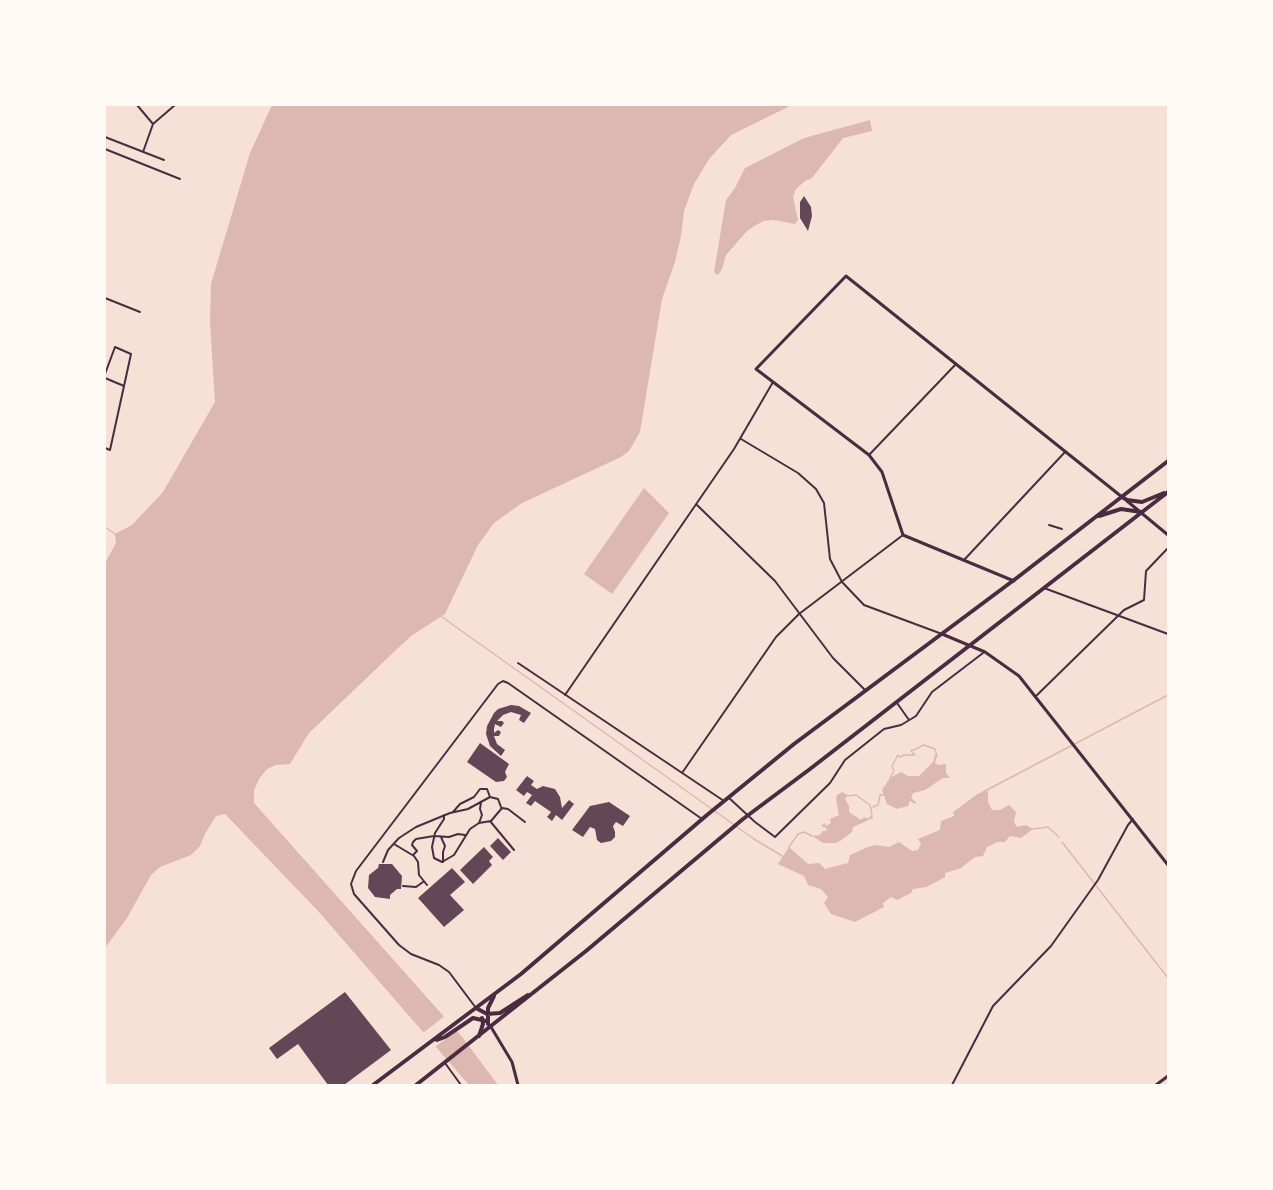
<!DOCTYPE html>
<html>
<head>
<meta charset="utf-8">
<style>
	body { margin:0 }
	#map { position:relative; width:1273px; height:1190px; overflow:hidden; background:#f7e1d7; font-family:"Fira Sans Condensed",sans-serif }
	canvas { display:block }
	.frame { position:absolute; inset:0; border:106px solid #fffaf5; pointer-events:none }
</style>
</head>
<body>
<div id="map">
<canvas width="1273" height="1190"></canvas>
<div class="frame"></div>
</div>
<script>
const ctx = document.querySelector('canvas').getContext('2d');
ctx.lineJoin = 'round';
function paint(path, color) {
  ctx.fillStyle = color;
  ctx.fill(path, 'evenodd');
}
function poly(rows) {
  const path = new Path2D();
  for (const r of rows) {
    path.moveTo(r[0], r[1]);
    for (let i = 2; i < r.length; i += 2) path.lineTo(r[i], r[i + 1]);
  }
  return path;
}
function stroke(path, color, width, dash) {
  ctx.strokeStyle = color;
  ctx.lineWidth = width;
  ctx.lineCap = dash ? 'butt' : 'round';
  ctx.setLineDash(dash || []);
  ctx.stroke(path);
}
const water = poly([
	[272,105,792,105,731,135,709,159,694,184,684,211,681,236,675,262,662,299,640,432,629,451,621,457,522,503,494,523,478,545,445,614,411,636,396,650,309,733,290,764,276,765,267,769,259,779,254,790,254,803,463,1038,498,1085,469,1085,318,911,225,814,216,816,205,834,200,846,191,855,160,867,151,875,127,918,105,948,105,563,116,543,115,534,132,525,163,492,215,402,210,322,211,284,250,153],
	[870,120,872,131,843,138,812,178,805,181,796,189,793,197,798,220,795,224,774,220,764,221,756,225,747,231,726,255,722,269,718,275,714,272,726,200,735,188,745,168,804,138],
	[644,488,669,513,612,594,584,574],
	[935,755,937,756,935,763,939,765,946,764,946,773,950,778,943,778,925,790,913,793,911,798,916,802,915,804,910,801,908,806,897,809,887,804,882,790,890,778,901,772,908,776,919,776,933,762],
	[988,791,988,802,992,810,1000,810,1009,805,1016,812,1014,822,1017,827,1026,825,1033,829,1021,838,1010,836,1005,842,997,842,987,847,983,856,975,857,961,868,945,873,945,877,927,887,913,889,911,893,897,900,891,897,883,903,884,907,855,922,831,914,824,903,828,897,821,889,808,885,804,876,778,864,789,847,808,864,819,863,825,869,848,863,850,855,868,847,876,845,889,847,899,842,912,851,918,850,921,843,918,839,940,830,941,821,954,816,953,812,979,793],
	[842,792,848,795,845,799,849,806,849,812,861,820,864,817,868,819,872,814,873,818,853,827,852,832,840,841,835,843,823,843,812,836,820,835,823,831,827,831,826,828,821,826,825,823,826,826,831,823,830,819,839,815,836,799,837,795]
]);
const pier = poly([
	[446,1015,459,1029,435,1047,423,1033]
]);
const stream = poly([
	[105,527,115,534],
	[442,617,754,839,784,857],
	[890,778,894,771,892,766,898,755,900,757,904,755,915,755,911,751,924,745,935,749,937,756],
	[983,792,1168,695],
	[848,796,856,795,870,805,872,814],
	[873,807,878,805,880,795,883,795],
	[1033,829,1048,827,1059,837],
	[1062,842,1168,978],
	[789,847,798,834,804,832,812,836]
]);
const building = poly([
	[804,196,811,207,812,216,808,231,800,218,800,202],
	[511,705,519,706,531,713,524,723,519,720,521,715,511,712,503,715,497,721,502,721,504,723,501,727,495,724,494,729,494,733,498,730,501,732,499,736,494,736,497,744,505,750,501,756,490,746,486,734,487,726,494,713,498,709],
	[480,743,509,764,505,772,507,777,504,781,496,782,467,762],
	[527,776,534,781,531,785,537,789,543,786,555,789,560,797,562,808,569,800,574,804,562,820,556,815,552,821,547,817,551,812,535,801,531,806,526,803,532,795,527,792,524,796,516,790],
	[609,802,630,816,623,826,616,822,613,826,615,832,615,837,611,841,601,843,597,840,595,829,590,827,583,837,572,830,590,806],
	[498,838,511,852,503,860,490,846],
	[484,847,493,857,489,861,492,865,473,884,460,870],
	[379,864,392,864,402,876,401,889,397,889,390,895,390,899,375,897,368,888,369,875,378,868],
	[452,868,465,882,450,895,464,910,444,927,418,898],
	[345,992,391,1050,344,1085,328,1085,298,1044,277,1059,269,1048]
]);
const pedestrian = poly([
	[1049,525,1062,529],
	[453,812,460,804,474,797,480,789,487,789,490,797],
	[444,815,444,819,435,833,432,847,434,858,442,862,454,855,470,829,479,823,491,821,502,808,508,809,525,822],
	[490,821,514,850],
	[479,823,482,815,480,809,481,802],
	[441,837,445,846,443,852,443,862],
	[394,844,414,856,418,862,419,875,427,885],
	[413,855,417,851,412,845,413,842,416,839,434,836,449,837,458,834,465,835],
	[383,862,388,850,399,838,416,827,450,813,468,809,490,797,498,799,501,807],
	[403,886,416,887,423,882]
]);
const minor = poly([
	[137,105,153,124],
	[105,137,164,160],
	[105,149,180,179],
	[143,152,153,124,175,105],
	[105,298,140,312],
	[105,374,115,347,131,354,110,450,105,448],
	[105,378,124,386],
	[741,439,798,473,816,489,824,503,830,559,842,582,864,605,942,634],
	[869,455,956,364],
	[697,505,775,581,833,658,865,690],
	[964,560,1065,452],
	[1044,588,1168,634],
	[518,663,724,801],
	[565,695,734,449,773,382],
	[1035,697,1124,610,1144,600,1146,571,1168,548],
	[897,703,909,720],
	[682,773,776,637,799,614,903,535],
	[728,797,755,822,775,837,830,783,845,760,884,729,901,725,916,716,932,692,983,653],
	[476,1008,449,972,439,965,411,954,399,945,354,894,351,884,356,871,498,684,503,681,508,683,702,819],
	[445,1063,461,1085],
	[952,1085,993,1006,1051,946,1098,880,1128,825,1133,819]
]);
const tertiary = poly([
	[1127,501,1168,535],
	[1014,581,903,535,882,472,869,455,756,369,846,276,1122,497],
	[942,634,985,652,1019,676,1168,865],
	[491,1027,512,1062,518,1085],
	[1156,1085,1168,1076]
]);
const secondary = poly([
	[1122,497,1127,500,1142,502,1164,493],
	[1099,516,1121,509,1141,512],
	[476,1008,487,1014,500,1013,528,995],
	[488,1024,488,1008,494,996],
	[479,1036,483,1024,482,1018],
	[437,1040,445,1037,473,1018,486,1021],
	[373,1085,521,974,707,815,794,744,1018,577,1168,461],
	[416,1085,586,951,743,819,810,769,1168,492]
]);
paint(water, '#dcb8b0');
paint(pier, '#f7e1d7');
stroke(stream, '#dcb8b0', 1.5);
paint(building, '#644757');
stroke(pedestrian, '#4a2c40', 2);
stroke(minor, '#4a2c40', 2);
stroke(tertiary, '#4a2c40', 3);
stroke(secondary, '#4a2c40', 4);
</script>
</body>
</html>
